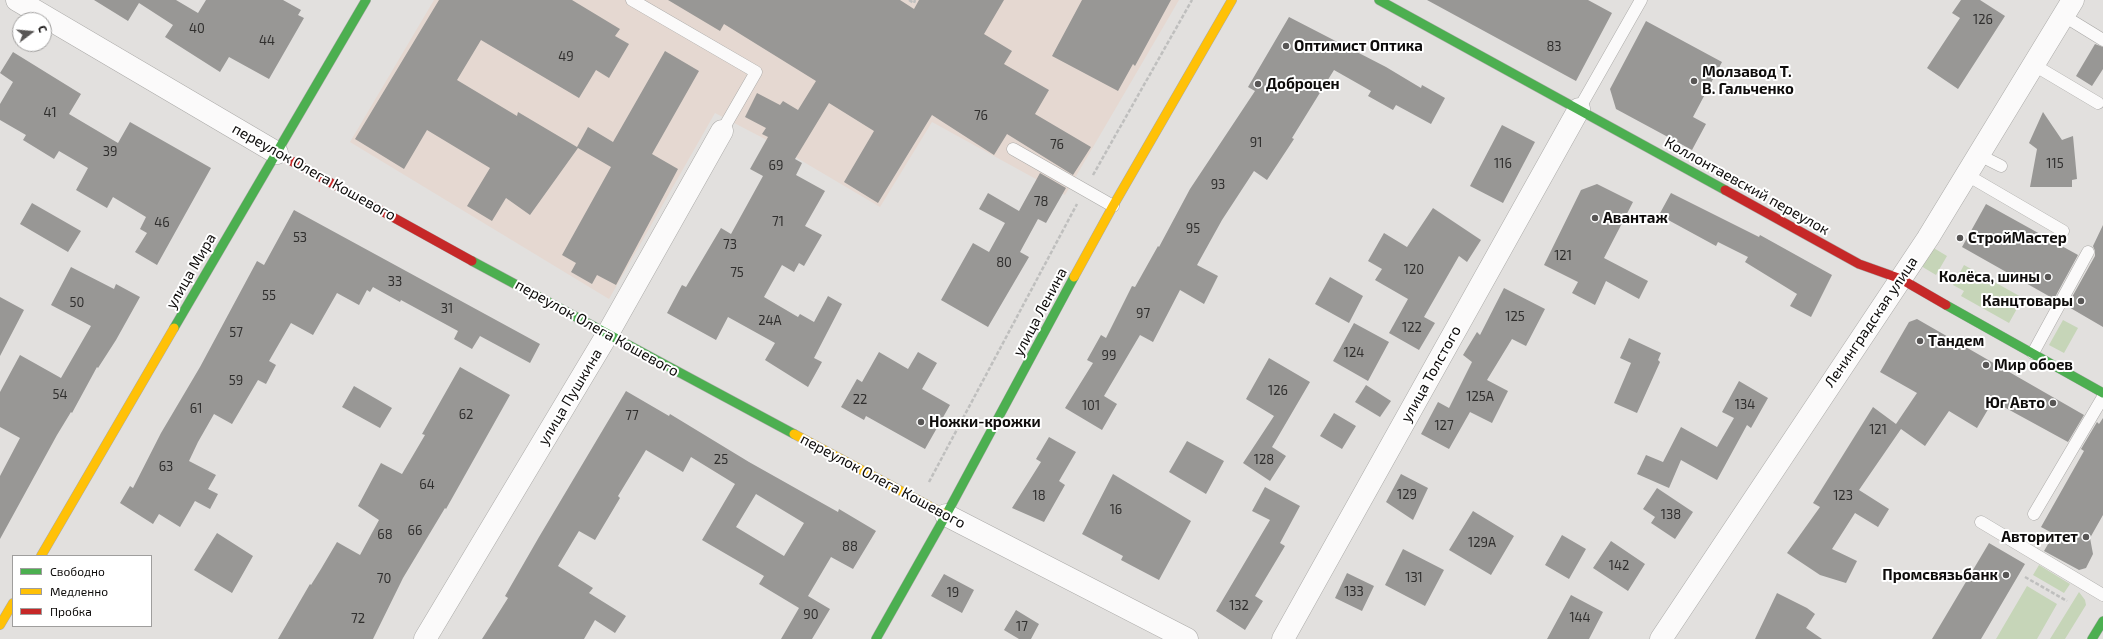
<!DOCTYPE html>
<html>
<head>
<meta charset="utf-8">
<style>
	body { margin:0 }
	#map { position:relative; width:2103px; height:639px; overflow:hidden; background:#e2e0de; font-family:"Exo 2",sans-serif }
	canvas { display:block }
	.legend { position:absolute; left:12px; top:555px; width:140px; height:72px; box-sizing:border-box; background:#fff; border:1px solid #9f9e9d; margin:0; padding:5px 7px; list-style:none; font-size:12px; color:#0e0c0b }
	.legend li { display:flex; align-items:center; gap:8px; height:20px }
	.legend b { width:20px; border:1px solid #9f9e9d }
	.north { position:absolute; left:12px; top:12px; width:40px; height:40px; box-sizing:border-box; background:#fff; border:1px solid #9f9e9d; border-radius:50%; rotate:74deg; font-size:11px; font-weight:700; line-height:16px; text-align:center; color:#0e0c0b }
	.north::after { content:''; display:block; margin:auto; width:14px; height:18px; background:#585655; clip-path:polygon(50% 0,100% 100%,50% 72%,0 100%) }
</style>
</head>
<body>
<div id="map">
<canvas width="2103" height="639"></canvas>
<ul class="legend">
<li><b style="height:5px;background:#4caf50"></b>Свободно</li>
<li><b style="height:5px;background:#ffc107"></b>Медленно</li>
<li><b style="height:5px;background:#c62828"></b>Пробка</li>
</ul>
<div class="north">С</div>
</div>
<script>
const ctx = document.querySelector('canvas').getContext('2d');
ctx.lineJoin = 'round';
function paint(path, color) {
  ctx.fillStyle = color;
  ctx.fill(path, 'evenodd');
}
function poly(rows) {
  const path = new Path2D();
  for (const r of rows) {
    path.moveTo(r[0], r[1]);
    for (let i = 2; i < r.length; i += 2) path.lineTo(r[i], r[i + 1]);
  }
  return path;
}
function stroke(path, color, width, dash) {
  ctx.strokeStyle = color;
  ctx.lineWidth = width;
  ctx.lineCap = dash ? 'butt' : 'round';
  ctx.setLineDash(dash || []);
  ctx.stroke(path);
}
function write(font, color, halo, rows, align = 'center') {
  ctx.font = font + ' "Exo 2",sans-serif';
  ctx.lineWidth = 4;
  ctx.setLineDash([]);
  ctx.textBaseline = 'middle';
  ctx.strokeStyle = halo;
  ctx.fillStyle = color;
  for (const [text, x, y, turn = 0] of rows) {
    ctx.save();
    ctx.translate(x, y);
    ctx.rotate((+turn || 0) * Math.PI / 180);
    ctx.textAlign = isNaN(turn) ? turn : align;
    if (halo) ctx.strokeText(text, 0, 0);
    ctx.fillText(text, 0, 0);
    ctx.restore();
  }
}
const commercial = poly([
	[434,0,1179,0,1065,195,932,122,880,207,763,138,715,113,609,299,350,142]
]);
const green = poly([
	[1932,247,1947,256,1936,275,1921,266],
	[1964,265,2023,298,2009,323,1961,296,1964,291,1953,285],
	[2063,320,2078,328,2064,353,2049,345],
	[2039,565,2070,584,2064,593,2033,575],
	[2027,586,2057,604,2037,639,1996,639],
	[2079,592,2085,600,2086,605,2065,639,2050,639]
]);
const building = poly([
	[94,0,176,0,198,13,206,0,283,0,301,10,298,15,304,18,269,79,229,57,220,72,165,37,173,25,139,3,128,21],
	[439,0,572,0,620,29,615,36,629,44,609,78,596,70,579,98,481,40,457,80,517,116,518,112,577,147,588,127,613,142,665,51,699,71,652,154,678,169,616,285,597,275,592,284,571,272,576,263,562,255,611,167,578,148,530,215,506,198,492,221,467,206,490,168,427,130,404,169,355,139],
	[668,0,900,0,914,9,919,0,1004,0,984,34,1012,51,1004,64,1049,90,1035,114,1091,147,1073,175,1007,134,994,155,932,115,878,203,844,182,874,131,829,103,795,159,802,163,796,175,825,191,805,226,822,235,804,266,799,263,794,272,782,265,764,297,798,317,800,314,814,322,828,296,842,304,814,358,822,362,808,387,765,360,775,343,728,317,716,340,667,313,682,285,686,287,721,228,731,234,763,176,750,169,768,137,762,134,766,128,745,117,757,93,780,105,783,101,798,110,816,81,724,24,720,31],
	[1082,0,1171,0,1135,66,1133,64,1118,91,1052,56],
	[1427,0,1588,0,1612,13,1576,81],
	[1961,0,1980,0,2005,16,1958,89,1927,68,1960,18,1952,13],
	[1289,17,1386,67,1421,88,1422,85,1445,98,1431,124,1396,105,1393,110,1368,96,1371,91,1334,70,1292,138,1294,139,1267,180,1254,171,1222,220,1197,265,1218,276,1204,304,1180,290,1153,342,1140,335,1104,396,1117,404,1102,430,1065,408,1093,363,1087,360,1101,335,1106,338,1132,286,1135,287,1158,246,1159,247,1190,189,1255,91,1248,87],
	[1646,21,1722,62,1693,117,1706,124,1692,150,1616,109,1610,89],
	[2095,44,2103,47,2103,69,2092,86,2076,76],
	[13,52,81,94,69,114,118,143,130,122,211,168,157,265,135,252,147,233,140,229,146,217,113,197,107,208,76,190,88,168,59,151,54,159,23,140,26,135,0,120,0,104,13,82,0,73],
	[2043,112,2062,140,2073,136,2077,179,2072,180,2072,187,2030,187,2037,149,2029,143],
	[1502,125,1535,142,1503,203,1470,186],
	[1040,173,1066,188,1046,223,1038,219,1020,252,1029,257,988,327,941,300,973,243,989,252,1005,223,979,209,988,193,1019,211],
	[1597,184,1633,202,1604,258,1648,281,1639,299,1606,281,1595,305,1572,293,1578,282,1544,265,1581,190],
	[1671,193,1759,237,1760,235,1832,275,1811,317,1790,306,1797,294,1745,262,1748,257,1718,242,1716,246,1659,215],
	[32,203,81,231,68,252,20,224],
	[1986,204,2078,255,2054,299,1962,247],
	[1433,208,1481,240,1467,262,1459,256,1424,317,1435,323,1419,350,1389,333,1408,299,1375,280,1382,269,1368,261,1384,233,1407,247],
	[294,210,540,344,530,363,480,336,472,349,454,339,458,331,401,300,400,302,373,287,370,292,367,290,359,305,337,293,313,335,291,323,269,361,276,365,266,384,258,380,232,424,214,414,198,442,189,461,216,475,208,489,218,494,210,509,195,501,180,527,159,514,153,524,120,503,130,486,133,488,161,433,200,367,257,261,264,265],
	[2103,225,2103,327,2067,306,2095,256,2095,251,2093,246],
	[71,267,114,289,116,284,140,297,116,340,98,368,97,367,72,413,71,412,57,435,0,539,0,476,20,438,0,427,0,392,20,355,61,378,91,326,51,305],
	[1330,277,1363,296,1349,323,1315,304],
	[1504,288,1545,309,1526,346,1512,339,1487,380,1508,391,1492,423,1470,412,1449,449,1421,434,1438,402,1449,408,1472,362,1463,355,1477,332,1480,335],
	[0,297,24,310,0,356],
	[1917,319,2084,415,2068,442,1993,401,1977,428,1949,411,1925,446,1901,429,1859,490,1889,509,1878,527,1855,513,1832,549,1857,561,1846,583,1820,575,1787,553,1820,507,1813,503,1873,407,1896,424,1917,393,1880,372,1909,322],
	[1354,323,1389,342,1368,381,1333,361],
	[1629,338,1661,353,1658,360,1660,362,1637,413,1614,403,1631,363,1620,358],
	[879,352,908,369,918,352,937,363,922,389,950,405,925,449,866,416,864,420,841,407,857,379,862,382],
	[1269,358,1310,382,1272,447,1286,456,1270,481,1243,463,1274,416,1246,399],
	[460,367,510,395,446,509,445,508,403,578,373,639,278,639,310,584,311,585,321,569,337,542,360,555,379,520,358,506,381,463,402,474,425,435,422,434],
	[1739,381,1768,398,1751,428,1747,425,1717,480,1681,460,1669,488,1637,474,1646,455,1663,462,1681,427,1717,447,1734,418,1722,412],
	[1366,385,1391,401,1380,417,1355,402],
	[354,386,392,408,380,428,342,407],
	[626,391,669,416,670,414,749,462,838,512,839,509,876,531,853,569,831,557,808,596,830,609,812,639,781,639,799,608,759,584,764,576,702,540,735,484,691,457,683,472,646,450,618,496,620,498,595,540,579,531,558,566,593,588,589,593,626,616,615,633,595,620,584,639,482,639,508,598,505,596,539,537],
	[756,494,804,523,784,556,736,527],
	[1334,413,1356,426,1342,449,1320,436],
	[2103,418,2103,515,2090,538,2093,554,2086,568,2079,570,2044,551,2054,534,2041,527,2084,451,2081,449,2097,422,2099,424],
	[1049,437,1076,452,1059,481,1065,485,1044,522,1012,508,1041,462,1036,459],
	[1187,441,1224,461,1206,494,1169,472],
	[1113,474,1191,521,1159,580,1121,560,1123,556,1082,534],
	[1401,474,1428,488,1413,520,1386,502],
	[1265,487,1300,506,1280,543,1285,546,1255,596,1263,601,1245,630,1216,611,1270,520,1252,511],
	[1657,488,1693,512,1675,539,1651,523,1655,517,1643,509],
	[1473,511,1514,536,1491,575,1449,550],
	[217,533,253,556,232,593,194,570],
	[1562,535,1586,549,1569,579,1545,565],
	[1611,541,1645,564,1628,591,1593,568],
	[1989,543,2025,564,1981,639,1932,639],
	[1403,549,1444,570,1425,606,1385,585],
	[1347,573,1374,586,1362,611,1335,598],
	[944,574,974,590,962,613,931,596],
	[1777,593,1807,608,1815,614,1806,628,1822,639,1755,639],
	[1571,595,1603,612,1589,639,1547,639],
	[1016,610,1039,624,1031,639,1019,639,1004,630]
]);
const path = poly([
	[909,0,914,3,915,0],
	[1093,175,1192,0],
	[929,482,1077,204],
	[2025,577,2067,601]
]);
const lane = poly([
	[632,0,756,72,722,131],
	[2064,16,2103,40],
	[2034,65,2098,103],
	[1579,109,1641,0],
	[1013,149,1113,206],
	[1979,155,2001,166],
	[1967,175,2063,231],
	[2033,353,2088,252],
	[2034,514,2103,397],
	[1981,522,2103,595]
]);
const street = poly([
	[17,0,277,153],
	[946,515,1187,639],
	[425,639,607,335,722,131],
	[1283,639,1579,109],
	[1661,639,1928,238,2073,0]
]);
const fast = poly([
	[1379,0,1725,190],
	[472,261,794,434],
	[1946,305,2103,393],
	[174,328,366,0],
	[876,639,946,515,1074,277],
	[2092,639,2103,621]
]);
const slow = poly([
	[1074,277,1113,206,1232,0],
	[794,434,946,515],
	[41,556,174,328],
	[0,625,13,603]
]);
const jam = poly([
	[277,153,472,261],
	[1725,190,1859,264,1901,279,1946,305]
]);
const markers = [
	[1286,46,4,"#585655"],
	[1694,81,4,"#585655"],
	[1258,84,4,"#585655"],
	[1595,218,4,"#585655"],
	[1960,238,4,"#585655"],
	[2048,277,4,"#585655"],
	[2081,301,4,"#585655"],
	[1920,341,4,"#585655"],
	[1986,365,4,"#585655"],
	[2053,403,4,"#585655"],
	[921,422,4,"#585655"],
	[2086,537,4,"#585655"],
	[2006,575,4,"#585655"]
];
const numberNames = [
	["126",1983,20],
	["40",197,29],
	["44",267,41],
	["83",1554,47],
	["49",566,57],
	["41",50,113],
	["76",981,116],
	["91",1256,143],
	["76",1057,145],
	["39",110,152],
	["116",1503,164],
	["115",2055,164],
	["69",776,166],
	["93",1218,185],
	["78",1041,202],
	["71",778,222],
	["46",162,223],
	["95",1193,229],
	["53",300,238],
	["73",730,245],
	["121",1563,256],
	["80",1004,263],
	["120",1414,270],
	["75",737,273],
	["33",395,282],
	["55",269,296],
	["50",77,303],
	["31",447,309],
	["97",1143,314],
	["125",1515,317],
	["24А",770,321],
	["122",1412,328],
	["57",236,333],
	["124",1354,353],
	["99",1109,356],
	["59",236,381],
	["126",1278,391],
	["54",60,395],
	["125А",1480,397],
	["22",860,400],
	["134",1745,405],
	["101",1091,406],
	["61",196,409],
	["62",466,415],
	["77",632,416],
	["127",1444,426],
	["121",1878,430],
	["25",721,460],
	["128",1264,460],
	["63",166,467],
	["64",427,485],
	["129",1407,495],
	["18",1039,496],
	["123",1843,496],
	["16",1116,510],
	["138",1671,515],
	["66",415,531],
	["68",385,535],
	["129А",1482,543],
	["88",850,547],
	["142",1619,566],
	["131",1414,578],
	["70",384,579],
	["133",1354,592],
	["19",953,593],
	["132",1239,606],
	["90",811,615],
	["144",1580,618],
	["72",358,619],
	["17",1022,627]
];
const poiNames = [
	["Оптимист Оптика",1294,46],
	["Молзавод Т.",1702,72],
	["В. Гальченко",1702,89],
	["Доброцен",1266,84],
	["Авантаж",1603,218],
	["СтройМастер",1968,238],
	["Колёса, шины",2040,277,"right"],
	["Канцтовары",2073,301,"right"],
	["Тандем",1928,341],
	["Мир обоев",1994,365],
	["Юг Авто",2045,403,"right"],
	["Ножки-крожки",929,422],
	["Авторитет",2078,537,"right"],
	["Промсвязьбанк",1998,575,"right"]
];
const streetNames = [
	["переулок Олега Кошевого",314,172,29],
	["Коллонтаевский переулок",1747,186,29],
	["улица Мира",191,271,-60],
	["улица Ленина",1040,312,-62],
	["Ленинградская улица",1871,322,-56],
	["переулок Олега Кошевого",597,328,29],
	["улица Толстого",1431,374,-61],
	["улица Пушкина",570,397,-59],
	["переулок Олега Кошевого",883,481,28]
];
paint(commercial, '#e5d8d1');
paint(green, '#c6d5b8');
paint(building, '#989795');
stroke(lane, '#abaaa8', 13);
stroke(street, '#abaaa8', 23);
stroke(fast, '#abaaa8', 10);
stroke(slow, '#abaaa8', 10);
stroke(jam, '#abaaa8', 10);
stroke(path, '#bfbfbe', 2.5, [4, 2]);
stroke(lane, '#fbfafa', 12);
stroke(street, '#fbfafa', 22);
stroke(fast, '#4caf50', 9);
stroke(slow, '#ffc107', 9);
stroke(jam, '#c62828', 9);
for (const [x, y, r, color] of markers) {
  const dot = new Path2D();
  dot.arc(x, y, r, 0, 2 * Math.PI);
  ctx.fillStyle = color;
  ctx.fill(dot);
  stroke(dot, '#fff', 1.5);
}
write('13px', '#302f2e', null, numberNames);
write('bold 15px', '#0e0c0b', '#fff', poiNames, 'left');
write('15px', '#0e0c0b', '#fff', streetNames);
</script>
</body>
</html>
